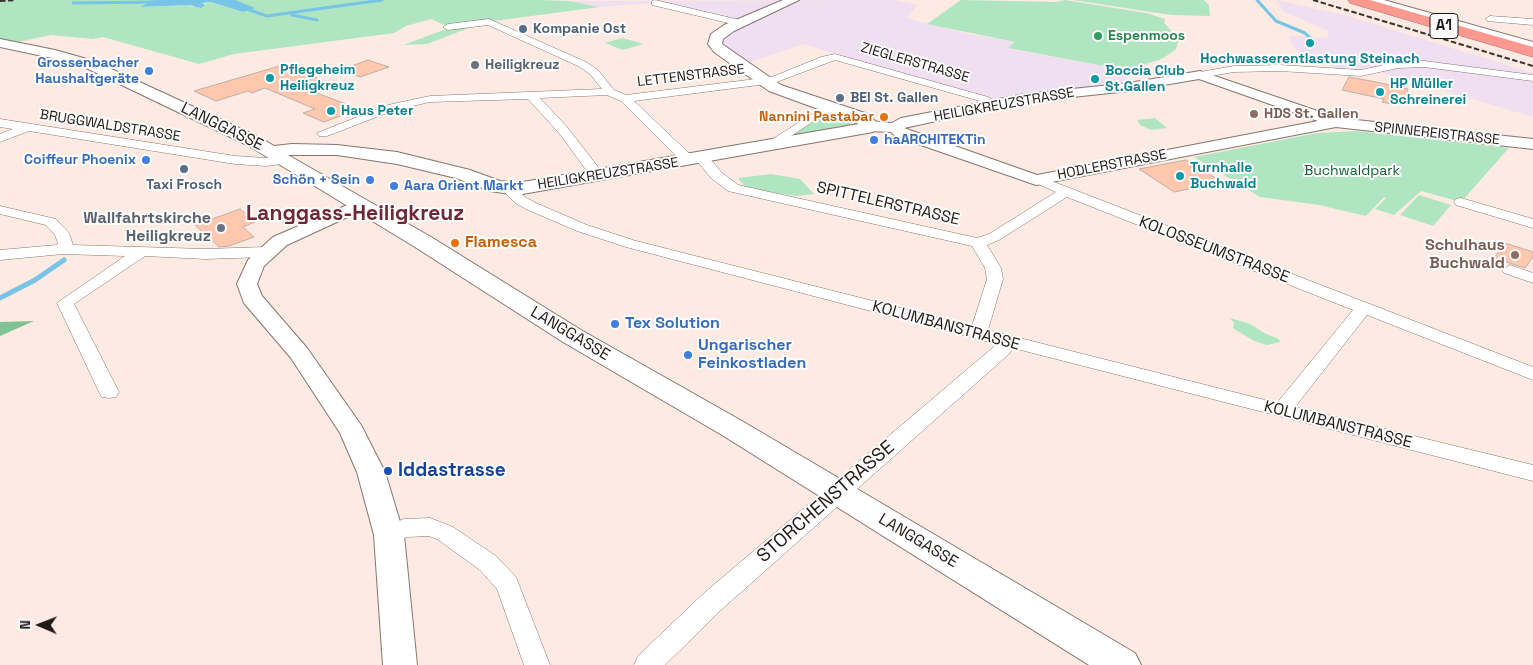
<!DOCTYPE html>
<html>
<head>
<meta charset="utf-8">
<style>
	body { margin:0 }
	#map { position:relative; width:1533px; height:665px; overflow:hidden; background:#fdebe3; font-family:"Space Grotesk",sans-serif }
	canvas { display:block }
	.north { position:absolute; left:15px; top:600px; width:50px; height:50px; -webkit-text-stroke:4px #fcfcfc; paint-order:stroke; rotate:271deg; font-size:14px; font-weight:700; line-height:20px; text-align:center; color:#211b18 }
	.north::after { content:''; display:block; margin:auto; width:18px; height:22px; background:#211b18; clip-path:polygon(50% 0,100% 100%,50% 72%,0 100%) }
</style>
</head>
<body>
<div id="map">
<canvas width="1533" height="665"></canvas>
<div class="north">N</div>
</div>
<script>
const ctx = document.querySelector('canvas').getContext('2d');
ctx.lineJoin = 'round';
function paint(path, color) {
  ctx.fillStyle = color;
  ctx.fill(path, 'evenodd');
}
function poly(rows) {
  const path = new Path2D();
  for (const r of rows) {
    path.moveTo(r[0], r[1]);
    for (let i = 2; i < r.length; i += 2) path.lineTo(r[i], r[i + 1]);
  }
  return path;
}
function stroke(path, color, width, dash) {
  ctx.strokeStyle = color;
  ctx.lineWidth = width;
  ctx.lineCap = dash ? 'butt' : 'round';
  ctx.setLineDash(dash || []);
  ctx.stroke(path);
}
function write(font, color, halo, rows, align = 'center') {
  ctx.font = font + ' "Space Grotesk",sans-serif';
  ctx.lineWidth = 4;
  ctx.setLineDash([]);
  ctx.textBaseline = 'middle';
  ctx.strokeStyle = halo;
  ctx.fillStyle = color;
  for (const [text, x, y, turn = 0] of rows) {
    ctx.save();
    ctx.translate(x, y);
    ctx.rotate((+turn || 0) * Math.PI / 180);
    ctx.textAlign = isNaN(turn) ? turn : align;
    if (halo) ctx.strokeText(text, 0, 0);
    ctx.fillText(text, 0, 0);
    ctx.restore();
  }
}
const industrial = poly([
	[893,0,918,5,906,18,969,34,1015,42,1009,49,1125,70,1129,87,994,105,804,44,741,65,714,40,740,23,655,3,600,7,569,1],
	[1277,0,1348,16,1533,73,1533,117,1377,71,1337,69,1298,51,1292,45,1288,36,1327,38,1329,31,1282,11]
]);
const green = poly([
	[0,0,163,0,154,0,142,7,189,5,192,7,211,2,243,12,235,0,232,0,539,0,569,1,600,7,448,27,431,19,406,26,394,33,234,54,199,64,103,37,93,39,51,35,0,46],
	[961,0,1056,2,1065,0,1146,13,1165,19,1164,23,1179,39,1176,49,1168,55,1159,60,1125,70,1008,48,1015,42,927,24],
	[1073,0,1204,0,1209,5,1210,16,1171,15],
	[474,26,427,44,403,45,449,28],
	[622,38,634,41,643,44,623,50,605,43],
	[828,113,849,118,853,124,851,127,786,138],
	[1155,118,1167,128,1151,130,1140,125,1137,120],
	[1356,131,1509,148,1461,202,1421,191,1394,215,1375,209,1386,198,1384,197,1366,216,1319,205,1260,197,1194,157,1317,133],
	[771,174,800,179,814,194,796,196,746,188,738,178],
	[1419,195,1451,205,1433,226,1400,215],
	[1230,318,1250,324,1266,334,1279,339,1280,342,1267,345,1254,341,1233,328,1234,323]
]);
const forest = poly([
	[34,321,0,336,0,322]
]);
const water = poly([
	[154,0,235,0,255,8,243,12,211,2,202,3,205,5,201,8,189,5,140,7]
]);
const streamFar1 = poly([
	[1257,0,1276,21,1305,33,1313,41],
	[73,3,156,2],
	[247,9,267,16,382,0],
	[292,15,317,20]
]);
const stream = poly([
	[0,298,35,280,64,260]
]);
const building = poly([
	[368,60,389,67,360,77,340,70,368,60],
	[283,65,322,80,301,87,359,109,324,122,303,113,315,109,265,88,252,93,248,91,216,101,194,91,283,65],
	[1349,77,1376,82,1408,89,1403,102,1398,101,1396,105,1382,102,1384,99,1342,90,1349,77],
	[1186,160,1222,182,1174,192,1139,169,1186,160],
	[240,209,255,222,243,227,254,237,229,246,219,247,195,225,240,209],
	[1505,243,1533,252,1533,257,1525,268,1494,258,1505,243]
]);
const minor = poly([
	[655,0,744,21,746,23,741,26,652,5,652,1,655,0],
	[1490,16,1533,19,1533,25,1487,21,1485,19,1490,16],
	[489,19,586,62,598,70,614,90,626,95,772,77,821,57,835,54,988,97,1000,105,998,107,990,107,980,101,835,60,774,83,634,101,693,157,694,160,693,163,688,164,683,163,621,101,607,95,540,98,567,127,602,172,604,175,597,179,592,178,559,133,528,99,430,102,395,110,327,136,319,136,317,133,388,105,430,96,602,89,590,74,578,66,488,25,448,30,443,27,448,24,489,19],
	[1424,61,1533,75,1533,81,1424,67,1398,68,1361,76,1280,71,1234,72,1200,78,1195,75,1200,72,1234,66,1280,65,1361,70,1398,62,1424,61],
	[828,104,832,105,832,109,770,150,762,150,760,147,828,104],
	[0,119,235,156,266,158,283,156,289,160,288,163,266,166,235,164,29,131,0,142,0,134,13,129,0,127,0,119],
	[702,154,707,155,721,172,738,185,977,238,989,234,1056,192,1029,180,1036,176,1041,177,1533,367,1533,380,1367,315,1295,407,1533,465,1533,481,1013,348,1009,354,721,610,665,665,634,665,638,656,703,594,997,344,626,247,577,231,526,209,515,203,502,189,504,186,514,186,525,197,536,203,587,225,636,241,972,326,987,279,985,268,972,246,728,191,711,178,697,161,696,158,697,155,702,154],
	[1067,197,1353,310,1277,403,988,330,1003,279,1001,268,987,245,999,240,1067,197],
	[1461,198,1533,219,1533,228,1456,205,1454,202,1456,199,1461,198],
	[0,206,56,219,69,233,73,245,205,249,265,247,273,252,265,257,205,259,145,256,74,304,119,392,116,397,109,398,102,397,99,392,57,303,125,256,63,254,0,260,0,250,57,245,58,243,55,235,46,225,0,214,0,206],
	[1510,265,1533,273,1533,283,1504,273,1502,270,1510,265],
	[430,518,453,527,496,556,516,577,550,665,524,665,497,589,480,570,437,539,429,536,407,537,389,544,381,542,378,535,381,528,404,519,430,518]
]);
const tertiary = poly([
	[1366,0,1384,0,1533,42,1533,50,1368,2,1366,0],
	[1200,71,1338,118,1533,139,1533,149,1336,127,1036,185,895,136,891,132,869,131,861,126,869,121,892,123,901,118,1025,94,1129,83,1200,71],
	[1199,79,1318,121,1037,175,904,128,1025,102,1129,91,1199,79],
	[359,200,365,201,368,205,365,209,287,245,264,266,257,284,262,296,307,348,361,425,385,472,404,535,417,665,383,665,374,535,357,472,340,433,291,358,244,303,237,284,248,260,273,237,359,200]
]);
const secondary = poly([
	[783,0,799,0,734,31,723,39,722,44,781,85,868,114,878,124,873,132,517,195,490,191,456,178,397,164,337,155,288,155,431,237,581,330,742,421,1135,653,1141,665,1089,665,722,435,563,342,415,247,249,146,84,67,52,58,0,47,0,39,55,50,94,61,261,138,274,146,292,144,337,145,397,152,470,170,500,181,517,183,859,124,769,91,714,52,708,44,711,34,724,25,783,0]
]);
const motorway = poly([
	[1348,0,1370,0,1533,47,1533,57,1350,3,1348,0]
]);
const rail = poly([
	[1313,0,1533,66],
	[0,1,16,0]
]);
const markers = [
	[523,29,5,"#5c6f8a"],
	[1098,36,5,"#2e9e5b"],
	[1310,43,5,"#0f9aa8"],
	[475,65,5,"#6b7280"],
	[149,71,5,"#3f7fe0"],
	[270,78,5,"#0f9aa8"],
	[1095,79,5,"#0f9aa8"],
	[1380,92,5,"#0f9aa8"],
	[840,98,5,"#5c6f8a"],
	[331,111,5,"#0f9aa8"],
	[1254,114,5,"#8d6e63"],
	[884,117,5,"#e8710a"],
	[874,140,5,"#3f7fe0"],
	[146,160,5,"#3f7fe0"],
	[184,169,5,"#5c6f8a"],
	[1180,176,5,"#0f9aa8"],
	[370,180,5,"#3f7fe0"],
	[394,186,5,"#3f7fe0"],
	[221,228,5,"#6b7280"],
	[455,243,5,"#e8710a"],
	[1515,255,5,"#8d6e63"],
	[615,324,5,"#3f7fe0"],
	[688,355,5,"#3f7fe0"],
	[388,471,5,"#1a4fb4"]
];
const farServicenames = [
	["Kompanie Ost",533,29],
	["BEI St. Gallen",850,98],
	["Taxi Frosch",184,185,"center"]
];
const farLeisurenames = [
	["Espenmoos",1108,36]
];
const farCulturenames = [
	["Hochwasserentlastung Steinach",1310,59,"center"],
	["Pflegeheim",280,70],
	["Heiligkreuz",280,86],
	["Boccia Club",1105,71],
	["St.Gallen",1105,87],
	["HP Müller",1390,84],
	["Schreinerei",1390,100],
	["Haus Peter",341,111],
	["Turnhalle",1190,168],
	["Buchwald",1190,184]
];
const farShopnames = [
	["Grossenbacher",139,63],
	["Haushaltgeräte",139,79],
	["haARCHITEKTin",884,140,"left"],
	["Coiffeur Phoenix",136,160],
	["Schön + Sein",360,180],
	["Aara Orient Markt",404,186,"left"]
];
const farStreetnames = [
	["ZIEGLERSTRASSE",915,63,16],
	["LETTENSTRASSE",691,76,-7],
	["HEILIGKREUZSTRASSE",1004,105,-10],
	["BRUGGWALDSTRASSE",110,126,9],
	["SPINNEREISTRASSE",1437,134,6],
	["HODLERSTRASSE",1112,165,-11],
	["HEILIGKREUZSTRASSE",608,174,-9]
];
const farWorshipnames = [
	["Heiligkreuz",485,65]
];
const farEducationnames = [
	["HDS St. Gallen",1264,114]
];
const farFoodnames = [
	["Nannini Pastabar",874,117]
];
const farParknames = [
	["Buchwaldpark",1352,171]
];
const shields = [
	[1444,26,28]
];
const shieldNames = [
	["A1",1444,26]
];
const streetNames = [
	["LANGGASSE",222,127,26],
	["SPITTELERSTRASSE",888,204,13],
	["KOLOSSEUMSTRASSE",1214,250,21],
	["KOLUMBANSTRASSE",946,326,15],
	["LANGGASSE",570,334,31],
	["KOLUMBANSTRASSE",1338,425,14],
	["LANGGASSE",918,541,31]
];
const worshipNames = [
	["Wallfahrtskirche",211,219],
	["Heiligkreuz",211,237]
];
const foodNames = [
	["Flamesca",465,243]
];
const educationNames = [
	["Schulhaus",1505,246],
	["Buchwald",1505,264]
];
const shopNames = [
	["Tex Solution",625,324],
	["Ungarischer",698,346],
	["Feinkostladen",698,364]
];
const nearTransitnames = [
	["Iddastrasse",398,471]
];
const nearStreetnames = [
	["STORCHENSTRASSE",826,502,-41]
];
const districtNames = [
	["Langgass-Heiligkreuz",355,214]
];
paint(industrial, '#efdff1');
paint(green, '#b0e5c1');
paint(forest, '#80c197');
paint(water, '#77c4e6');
stroke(streamFar1, '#77c4e6', 3);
stroke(stream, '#77c4e6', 5);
paint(building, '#ffc8ae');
stroke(building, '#bfaea7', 1);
stroke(minor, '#85756e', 1);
stroke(tertiary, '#85756e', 2);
stroke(secondary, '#85756e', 2);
stroke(motorway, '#af6c65', 1);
paint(minor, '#fff');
paint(tertiary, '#fff');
paint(secondary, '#fff');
paint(motorway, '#fb988f');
stroke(rail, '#39322e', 2, [5.5, 2.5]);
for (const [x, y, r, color] of markers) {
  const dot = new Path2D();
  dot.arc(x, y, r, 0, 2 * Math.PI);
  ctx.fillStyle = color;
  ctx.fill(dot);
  stroke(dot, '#fcfcfc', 2);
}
write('bold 14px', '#4e5e75', '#fcfcfc', farServicenames, 'left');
write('bold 14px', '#27864d', '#fcfcfc', farLeisurenames, 'left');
write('bold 14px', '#0d838f', '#fcfcfc', farCulturenames, 'left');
write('bold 14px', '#366cbe', '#fcfcfc', farShopnames, 'right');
write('14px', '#211b18', '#fcfcfc', farStreetnames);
write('bold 14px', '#5b616d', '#fcfcfc', farWorshipnames, 'left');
write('bold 14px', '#785e54', '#fcfcfc', farEducationnames, 'left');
write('bold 14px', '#c56008', '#fcfcfc', farFoodnames, 'right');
write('14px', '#135e37', '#fcfcfc', farParknames);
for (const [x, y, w] of shields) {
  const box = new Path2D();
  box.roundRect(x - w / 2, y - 12.5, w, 25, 4);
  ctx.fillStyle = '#fcfcfc';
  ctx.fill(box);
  stroke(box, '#211b18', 1);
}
write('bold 15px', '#211b18', null, shieldNames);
write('16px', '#211b18', '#fcfcfc', streetNames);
write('bold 16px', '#5b616d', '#fcfcfc', worshipNames, 'right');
write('bold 16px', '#c56008', '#fcfcfc', foodNames, 'left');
write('bold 16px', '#785e54', '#fcfcfc', educationNames, 'right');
write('bold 16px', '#366cbe', '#fcfcfc', shopNames, 'left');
write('bold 19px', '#164399', '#fcfcfc', nearTransitnames, 'left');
write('19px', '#211b18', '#fcfcfc', nearStreetnames);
write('bold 21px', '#6d2736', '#fcfcfc', districtNames);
</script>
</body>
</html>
